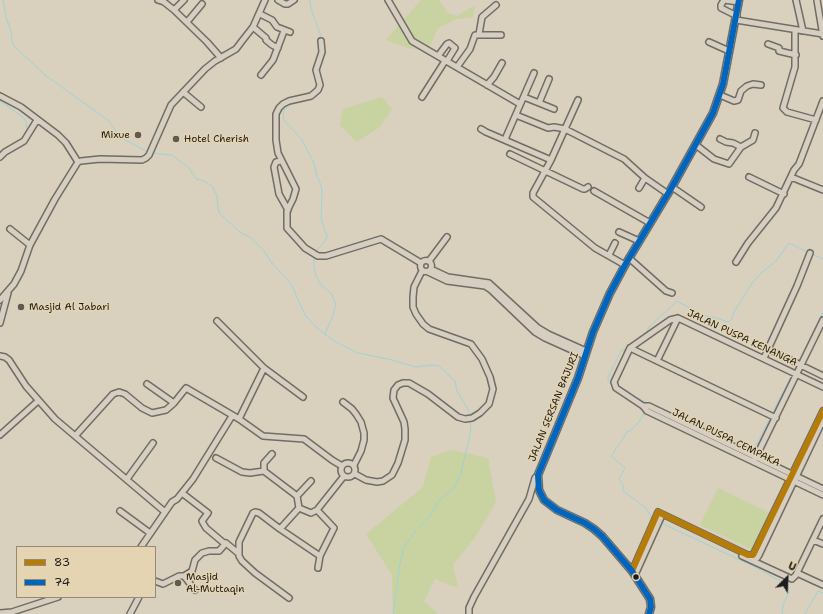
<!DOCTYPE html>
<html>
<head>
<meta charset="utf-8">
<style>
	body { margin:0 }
	#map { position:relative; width:823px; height:614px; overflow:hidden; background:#d9d0bd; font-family:"Shantell Sans",sans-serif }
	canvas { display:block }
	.legend { position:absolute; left:16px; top:546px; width:140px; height:52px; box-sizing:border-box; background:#e5d4b1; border:1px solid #958a75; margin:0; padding:5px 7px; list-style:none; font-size:12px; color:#1c1c1c }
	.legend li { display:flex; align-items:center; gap:8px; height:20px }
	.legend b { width:20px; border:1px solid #958a75 }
	.north { position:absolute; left:767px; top:558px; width:40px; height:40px; -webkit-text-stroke:3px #e5d4b1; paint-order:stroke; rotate:24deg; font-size:11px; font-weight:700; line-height:16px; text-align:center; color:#1c1c1c }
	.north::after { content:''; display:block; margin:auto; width:14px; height:18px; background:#1c1c1c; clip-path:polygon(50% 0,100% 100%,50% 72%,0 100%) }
</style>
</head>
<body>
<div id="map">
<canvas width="823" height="614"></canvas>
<ul class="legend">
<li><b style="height:5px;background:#b57d08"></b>83</li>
<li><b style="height:5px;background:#0065bd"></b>74</li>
</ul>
<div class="north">U</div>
</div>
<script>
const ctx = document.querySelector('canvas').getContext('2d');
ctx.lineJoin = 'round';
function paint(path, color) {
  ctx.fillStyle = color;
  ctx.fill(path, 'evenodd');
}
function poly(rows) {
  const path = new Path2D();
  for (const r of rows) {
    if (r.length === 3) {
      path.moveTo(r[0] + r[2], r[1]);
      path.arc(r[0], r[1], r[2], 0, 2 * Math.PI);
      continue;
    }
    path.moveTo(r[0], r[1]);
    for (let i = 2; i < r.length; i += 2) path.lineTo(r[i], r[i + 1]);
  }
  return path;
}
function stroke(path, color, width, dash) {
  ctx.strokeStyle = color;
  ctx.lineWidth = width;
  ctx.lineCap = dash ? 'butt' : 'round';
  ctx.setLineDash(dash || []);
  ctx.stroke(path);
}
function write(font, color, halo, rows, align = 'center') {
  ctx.font = font + ' "Shantell Sans",sans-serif';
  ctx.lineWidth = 3;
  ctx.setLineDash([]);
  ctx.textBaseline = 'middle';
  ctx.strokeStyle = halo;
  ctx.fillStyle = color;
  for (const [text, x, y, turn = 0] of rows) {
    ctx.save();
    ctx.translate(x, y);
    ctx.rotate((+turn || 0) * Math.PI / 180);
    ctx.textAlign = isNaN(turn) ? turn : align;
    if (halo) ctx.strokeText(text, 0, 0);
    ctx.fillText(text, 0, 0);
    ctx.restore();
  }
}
const green = poly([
	[421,0,439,0,448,13,457,16,475,5,473,17,457,19,438,28,427,51,407,48,386,40],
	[382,97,392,109,380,127,356,142,340,125,343,109],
	[451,450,488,458,496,502,476,536,453,565,458,588,435,579,424,601,438,614,393,614,392,575,366,534,423,487,431,457],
	[718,488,772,514,755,551,700,525]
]);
const stream = poly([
	[3,0,6,17,11,31,12,42,14,46,45,75,109,121,120,137,148,152],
	[310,0,311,9,322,39],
	[319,73,323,58],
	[0,101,24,118,26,122,27,129,24,135,20,140,9,146],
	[151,153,172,155,188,167,194,175,196,179,204,181,212,186,217,196,218,208,220,214,241,233,250,237,264,251,272,263,291,284,305,315,317,328,334,341,358,353,388,359,416,367,432,365,439,366,455,381,457,391,469,411,470,416],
	[315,252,324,243,327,237,321,218,322,192,321,185,317,177,314,163,302,140,284,120,283,116,284,110,289,106,294,103,312,98,318,93],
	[812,254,823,259],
	[314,255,314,268,316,276,321,285,331,293,336,304,333,315,325,334],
	[645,335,649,327,677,301,704,316,713,317,728,322,731,320,735,310,753,282,761,273,776,261,789,243,809,253],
	[630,345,637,340],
	[799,362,823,312],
	[795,371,798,365],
	[612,386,608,381,608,377,621,351,628,347],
	[630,394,650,404],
	[645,411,639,422,630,431,627,432,612,455,612,457,625,468,619,479,623,485,623,491,645,507,653,519],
	[772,413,792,375],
	[752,453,770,418],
	[661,523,753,566,784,583,788,586,789,592,783,605,782,614],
	[393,614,400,563,404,548,415,531,431,515,438,501,451,491,455,486,461,473,470,435,471,428,470,420],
	[805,614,818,591,823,593]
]);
const minor = poly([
	[158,0,164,2,174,10,207,42,221,58],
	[278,0,285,4,288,4,294,0],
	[388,0,412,41,520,104],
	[796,0,803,31],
	[817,0,823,36],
	[174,10,184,0],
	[260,14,272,20,277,27,290,32],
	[737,16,721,8,721,5,724,0,739,2],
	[736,20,823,34],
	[187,22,202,4],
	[253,27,266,38,266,40,272,45,278,48],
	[795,30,795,67,783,108,787,112,816,120],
	[479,34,482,17,496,5],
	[321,41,322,52,316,70,320,85,318,90,311,96,289,101,283,104,279,108,276,114,276,140,278,153,296,189,293,199,287,211,287,228,305,248,318,256,326,256,381,239,421,263],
	[709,42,729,51],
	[768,44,779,48,779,51,796,55],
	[438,56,447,44,449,43,455,48,447,61],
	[457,67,470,49,475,35,501,35],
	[261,75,273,60,284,31],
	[487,85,494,77,502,63],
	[183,92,201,107],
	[720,95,734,101,738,100,741,91,747,86,753,84,761,85],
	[0,96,21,107,58,135,66,143,78,162],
	[422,97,445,61],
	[524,97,554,109],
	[578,100,551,160,533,193,533,197,595,248,625,265],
	[539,103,549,79],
	[516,115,548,128,554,127,565,129,624,159,645,178,639,188],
	[481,129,486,132,551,160],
	[720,139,726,142,733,143,741,147],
	[506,140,506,137,534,73],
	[696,145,714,159,729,164,741,147,753,140,755,133],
	[510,154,583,189,585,189,588,187],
	[0,157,5,152,24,141,37,120],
	[281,161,276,162,274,167,279,194,288,210],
	[749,177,784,194],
	[791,177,823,190],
	[645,178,668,194],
	[672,187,701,207],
	[594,191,650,223],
	[10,229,30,245],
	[619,232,639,241],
	[609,255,615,243],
	[629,258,666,291,672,293],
	[426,266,5.5],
	[429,261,447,237],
	[736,262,748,243,776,208,794,170,799,164,823,101],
	[431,269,448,277,489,283,538,328,548,334,586,351],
	[428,272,447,281,485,286,491,290,535,332,545,338,585,356],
	[0,300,14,284,21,271,30,245,55,199,78,162,81,161,100,159,142,160,146,158,149,155,171,105,205,69,215,61,236,49,242,41,253,27,265,0],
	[0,323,8,293],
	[630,348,776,418],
	[768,349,823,376],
	[0,356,5,357,9,360,26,386,55,419,165,512],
	[764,358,797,286,810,253],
	[657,361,678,318],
	[264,368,303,397],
	[147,384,174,403],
	[823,387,678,318,670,320,630,348,614,382,616,388,643,406,647,411,823,495],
	[343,402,352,409,356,414,361,422,364,433,364,440,361,451,354,465],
	[643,406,649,406,823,489],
	[239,419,263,436,304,439,332,460,342,466],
	[0,435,38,401],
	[76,435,113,394,119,392,125,394,142,408,152,413,166,410,174,403,186,388,239,419,264,368,217,321],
	[216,458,242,472,250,473,264,471,297,496,299,508,311,513,317,510,344,476],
	[755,459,823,320],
	[348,470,7],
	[264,471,264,463,272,454],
	[355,474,366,480,377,482,383,481,392,475,398,463,405,440,405,429,404,422,393,398,394,390,398,385,403,383,409,383,428,394,458,417,465,419,472,418,480,413,489,404,493,389,490,377,482,359,471,344,429,329,423,324,416,314,413,307,413,297,414,287,422,271],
	[127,479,153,443],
	[182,493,208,513,202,521,203,523,206,528,225,544],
	[297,496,311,481],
	[299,508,280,529,320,556],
	[317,510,334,528,320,556,318,568],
	[120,511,150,533],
	[280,529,259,513,255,512,253,513,239,542,239,556,242,561,255,573,289,598],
	[813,540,823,544],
	[141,547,172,502,177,499,193,479,232,416],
	[742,556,792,579,796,575,823,519],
	[752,560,757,558,759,555,823,420],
	[632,571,658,512,748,555,753,555,823,411],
	[797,573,823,585],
	[635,575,662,515],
	[184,576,195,590],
	[155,581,163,584,179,576,184,576,192,571,195,560,202,553,209,551,219,551,226,543,238,553],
	[0,613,12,612,58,597],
	[130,614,139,597],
	[469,614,469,608,474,597,529,499,535,478,538,475]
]);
const major = poly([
	[649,614,651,607,650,599,632,571,602,536,594,529,585,523,557,510,544,500,539,490,538,475,578,378,593,332,610,293,625,265,672,187,713,113,723,84,739,0]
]);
const bus1 = poly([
	[632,571,658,512,748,555,753,555,823,411]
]);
const bus2 = poly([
	[649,614,651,607,650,599,632,571,602,536,594,529,585,523,557,510,544,500,539,490,538,475,578,378,593,332,610,293,625,265,672,187,713,113,723,84,739,0]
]);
const markers = [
	[138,135,4,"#5e5b54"],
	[176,139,4,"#5e5b54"],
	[21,307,4,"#5e5b54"],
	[636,577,3.5,"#1c1c1c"],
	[178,583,4,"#5e5b54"]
];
const poiNames = [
	["Mixue",130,135,"right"],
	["Hotel Cherish",184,139],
	["Masjid Al Jabari",29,307],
	["Masjid",186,577],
	["Al-Muttaqin",186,589]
];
const streetNames = [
	["JALAN PUSPA KENANGA",742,338,25],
	["JALAN SERSAN BAJURI",554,407,-68],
	["JALAN PUSPA CEMPAKA",726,438,26]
];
paint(green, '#c9d2a1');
stroke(stream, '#9ed3d6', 1);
stroke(minor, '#716d64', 8);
stroke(major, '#716d64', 9);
stroke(minor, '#d5cec1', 5);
stroke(major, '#d5cec1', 6);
stroke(bus1, '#b57d08', 6);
stroke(bus2, '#0065bd', 6);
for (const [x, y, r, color] of markers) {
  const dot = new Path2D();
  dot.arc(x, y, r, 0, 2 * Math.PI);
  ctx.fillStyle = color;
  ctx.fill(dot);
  stroke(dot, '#e5d4b1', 1.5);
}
write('10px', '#1c1c1c', '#e5d4b1', poiNames, 'left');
write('10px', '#1c1c1c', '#e5d4b1', streetNames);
</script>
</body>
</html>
